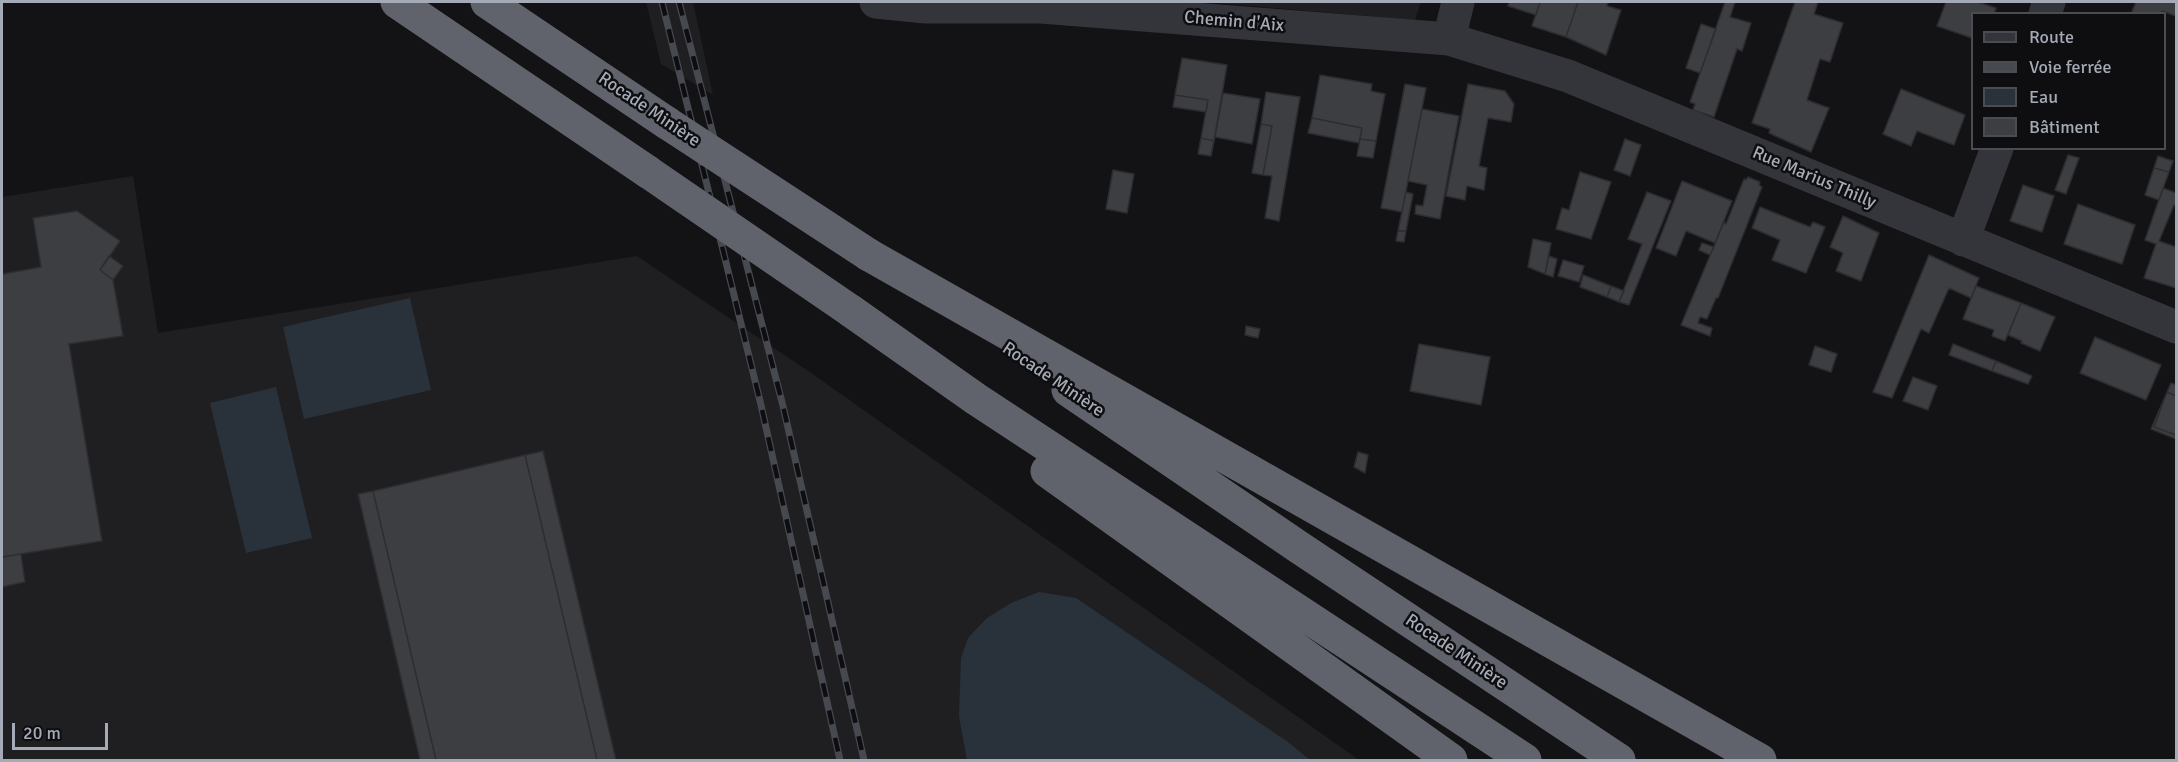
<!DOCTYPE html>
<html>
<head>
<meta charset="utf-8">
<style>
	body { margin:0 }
	#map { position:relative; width:2178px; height:762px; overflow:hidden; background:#131315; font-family:Signika,sans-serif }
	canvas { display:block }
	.frame { position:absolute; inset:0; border:3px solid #a4aab6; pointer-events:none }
	.legend { position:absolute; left:1971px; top:12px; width:195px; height:138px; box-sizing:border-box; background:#0e0e10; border:2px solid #4a4c52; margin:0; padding:8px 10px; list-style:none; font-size:18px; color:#a4aab6 }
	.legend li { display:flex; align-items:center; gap:12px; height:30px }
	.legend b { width:30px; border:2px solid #4a4c52 }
	.scale { position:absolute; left:12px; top:723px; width:96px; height:27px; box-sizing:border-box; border:3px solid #a4aab6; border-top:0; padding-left:8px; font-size:18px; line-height:21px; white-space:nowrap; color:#a4aab6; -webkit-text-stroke:4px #0e0e10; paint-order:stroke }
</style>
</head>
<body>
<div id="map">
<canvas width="2178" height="762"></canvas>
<div class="frame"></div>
<ul class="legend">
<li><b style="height:8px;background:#34353a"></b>Route</li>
<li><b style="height:8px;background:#474950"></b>Voie ferrée</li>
<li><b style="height:16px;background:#29323a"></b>Eau</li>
<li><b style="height:16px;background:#3d3e42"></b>Bâtiment</li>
</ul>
<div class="scale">20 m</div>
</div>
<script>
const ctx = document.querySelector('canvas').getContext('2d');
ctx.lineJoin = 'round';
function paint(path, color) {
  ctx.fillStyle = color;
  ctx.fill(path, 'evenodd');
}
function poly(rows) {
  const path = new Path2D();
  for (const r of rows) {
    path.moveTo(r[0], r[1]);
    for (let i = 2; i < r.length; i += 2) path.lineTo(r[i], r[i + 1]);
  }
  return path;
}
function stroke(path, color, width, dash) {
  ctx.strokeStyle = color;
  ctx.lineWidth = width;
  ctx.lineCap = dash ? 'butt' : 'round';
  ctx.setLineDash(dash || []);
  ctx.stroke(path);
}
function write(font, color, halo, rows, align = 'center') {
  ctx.font = font + ' Signika,sans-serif';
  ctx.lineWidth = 5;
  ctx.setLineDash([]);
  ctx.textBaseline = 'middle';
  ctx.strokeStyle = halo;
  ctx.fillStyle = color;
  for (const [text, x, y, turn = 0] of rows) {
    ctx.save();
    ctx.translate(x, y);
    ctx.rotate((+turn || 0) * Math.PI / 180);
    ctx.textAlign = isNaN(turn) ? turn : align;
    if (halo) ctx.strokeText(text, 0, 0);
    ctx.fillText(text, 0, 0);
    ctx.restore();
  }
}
const built = poly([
	[646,2,693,2,713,95,661,64],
	[1205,2,1421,2,1415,20],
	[133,176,158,333,637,256,814,375,1359,760,2,760,2,197]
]);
const water = poly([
	[410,298,431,390,304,419,283,327],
	[276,387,312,538,246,553,210,403],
	[1039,592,1076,598,1288,742,1310,760,967,760,959,716,961,658,968,638,987,618,1011,603]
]);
const building = poly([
	[1509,2,1540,2,1536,15,1508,6,1509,2],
	[1540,2,1578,2,1566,37,1532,26,1540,2],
	[1578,2,1608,2,1607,6,1621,10,1606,55,1566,37,1578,2],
	[1725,2,1735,2,1730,17,1751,23,1742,51,1737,49,1714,117,1693,110,1695,104,1690,102,1725,2],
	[1795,2,1818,2,1814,14,1843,23,1830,62,1820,59,1807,100,1829,108,1811,152,1769,133,1770,129,1752,123,1795,2],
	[1946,2,1978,2,1996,8,1994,14,1972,14,1972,38,1937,26,1946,2],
	[2136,2,2176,2,2176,16,2162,11,2161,14,2131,14,2136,2],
	[1701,24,1716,29,1700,73,1686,68,1701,24],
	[1182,58,1227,65,1214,141,1201,138,1208,100,1175,95,1182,58],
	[1320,75,1372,84,1371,91,1385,94,1376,141,1360,139,1362,128,1312,118,1320,75],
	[1405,84,1426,88,1402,212,1381,208,1405,84],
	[1468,84,1505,91,1514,104,1511,122,1488,118,1479,166,1487,168,1484,190,1467,186,1465,200,1446,196,1468,84],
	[1901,89,1965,115,1954,145,1917,131,1911,146,1883,134,1901,89],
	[1266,92,1300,97,1279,221,1265,218,1272,176,1263,175,1272,126,1261,124,1266,92],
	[1223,93,1260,99,1252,144,1215,137,1223,93],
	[1175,95,1208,100,1206,112,1173,107,1175,95],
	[1422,109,1459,116,1440,219,1415,214,1416,205,1423,206,1427,185,1408,181,1422,109],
	[1312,118,1362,128,1359,143,1308,133,1312,118],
	[1261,124,1272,126,1263,175,1252,173,1261,124],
	[1201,138,1214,141,1211,156,1198,154,1201,138],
	[1360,139,1376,141,1373,158,1357,156,1360,139],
	[1625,139,1641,145,1630,176,1614,170,1625,139],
	[2068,155,2079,158,2066,194,2055,190,2068,155],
	[2158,156,2173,161,2169,172,2154,168,2158,156],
	[2154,168,2169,172,2159,200,2145,195,2154,168],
	[1113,170,1134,174,1127,213,1106,209,1113,170],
	[1580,172,1611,182,1591,239,1556,229,1562,208,1569,210,1580,172],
	[1748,177,1760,182,1759,185,1762,187,1718,298,1716,298,1707,319,1700,317,1698,323,1712,328,1710,336,1681,325,1724,222,1726,224,1744,179,1746,180,1748,177],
	[1682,181,1732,201,1715,243,1686,231,1676,256,1656,248,1682,181],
	[2023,185,2054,196,2042,232,2010,221,2023,185],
	[2163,188,2176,193,2176,206,2174,205,2159,241,2176,247,2176,288,2144,278,2156,244,2145,240,2163,188],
	[1406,192,1413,194,1406,231,1398,231,1406,192],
	[1647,192,1671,201,1629,305,1619,302,1642,244,1628,239,1647,192],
	[2078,204,2135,225,2122,264,2064,244,2078,204],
	[1760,207,1810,227,1813,222,1825,227,1806,273,1772,260,1780,240,1752,228,1760,207],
	[77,211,120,241,100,270,113,280,123,336,69,344,102,541,2,557,2,274,41,267,33,218,77,211],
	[1843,216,1879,233,1861,281,1836,271,1843,253,1830,247,1843,216],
	[1398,231,1406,231,1404,242,1396,241,1398,231],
	[1533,239,1551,243,1545,274,1528,267,1533,239],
	[1702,243,1714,247,1710,255,1699,250,1702,243],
	[1929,255,1979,278,1971,298,1949,288,1929,333,1921,329,1892,398,1873,392,1929,255],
	[109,256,123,266,113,280,100,270,109,256],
	[1549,256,1557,259,1553,277,1545,274,1549,256],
	[1563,260,1584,266,1579,282,1558,276,1563,260],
	[1583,275,1611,286,1607,297,1580,287,1583,275],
	[1611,286,1624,291,1619,302,1607,297,1611,286],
	[1976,286,2021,303,2005,341,1992,336,1994,330,1963,319,1976,286],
	[2021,303,2055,317,2040,351,2021,343,2022,341,2008,335,2021,303],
	[1246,326,1260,329,1258,338,1245,335,1246,326],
	[2095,337,2161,365,2146,400,2080,373,2095,337],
	[1419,344,1490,357,1481,405,1410,391,1419,344],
	[1953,344,1996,361,1992,371,1949,355,1953,344],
	[1815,346,1837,354,1831,372,1809,365,1815,346],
	[1996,361,2032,376,2028,384,1992,371,1996,361],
	[1913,377,1937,386,1928,410,1903,401,1913,377],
	[2171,383,2176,385,2176,396,2167,392,2154,427,2176,435,2176,439,2151,429,2171,383],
	[2167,392,2176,396,2176,435,2154,427,2167,392],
	[543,451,616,760,597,760,525,455,543,451],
	[1358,452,1368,455,1365,473,1354,467,1358,452],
	[525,455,597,760,436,760,373,491,525,455],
	[373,491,436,760,420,760,358,494,373,491],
	[21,554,25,582,2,587,2,557,21,554]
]);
const minor = poly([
	[876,2,926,7,1041,7,1449,39,1568,76,2176,327],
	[2045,14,2049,2],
	[1963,240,1997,148]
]);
const tertiary = poly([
	[1449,39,1458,2]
]);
const motorway = poly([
	[397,2,648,172],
	[487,2,667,123],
	[869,255,1760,760],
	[851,311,976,399,1525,760],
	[1068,390,1300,548,1619,760],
	[1047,471,1451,760]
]);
const rail = poly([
	[662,2,761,405,840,760],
	[679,2,783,406,864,760]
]);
const motorwayBridge = poly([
	[667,123,869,255],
	[648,172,851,311]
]);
const streetNames = [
	["Chemin d'Aix",1234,22,5],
	["Rocade Minière",649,110,34],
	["Rue Marius Thilly",1814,178,23],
	["Rocade Minière",1053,380,34],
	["Rocade Minière",1456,652,34]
];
paint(built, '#1f1f22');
paint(water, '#29323a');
paint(building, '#3d3e42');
stroke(building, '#2d2d31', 1.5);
stroke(minor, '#34353a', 33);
stroke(tertiary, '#34353a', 33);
stroke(motorway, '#60636c', 33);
stroke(rail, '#474950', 7);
stroke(rail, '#0e0e10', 4.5, [14]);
stroke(motorwayBridge, '#60636c', 33);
write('18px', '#a4aab6', '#0e0e10', streetNames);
</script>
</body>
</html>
